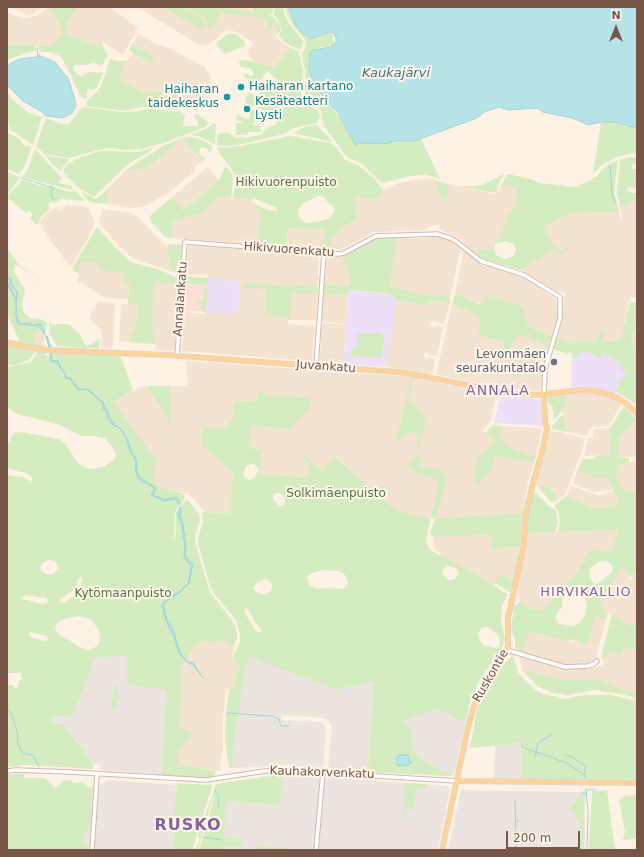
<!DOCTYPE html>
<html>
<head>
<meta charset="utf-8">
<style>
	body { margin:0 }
	#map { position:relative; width:644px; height:857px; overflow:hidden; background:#fdf2e3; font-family:"DejaVu Sans",sans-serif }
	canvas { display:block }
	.frame { position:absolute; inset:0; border:8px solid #775648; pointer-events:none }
	.north { position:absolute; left:596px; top:8px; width:40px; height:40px; -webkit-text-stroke:3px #fff6eb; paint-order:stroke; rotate:0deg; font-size:11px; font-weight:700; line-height:16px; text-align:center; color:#775648 }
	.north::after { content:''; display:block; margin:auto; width:14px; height:18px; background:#775648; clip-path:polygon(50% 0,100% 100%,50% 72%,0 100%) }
	.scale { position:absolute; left:506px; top:831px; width:74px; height:18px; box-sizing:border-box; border:2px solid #775648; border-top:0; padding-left:5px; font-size:12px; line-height:14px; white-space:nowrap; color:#775648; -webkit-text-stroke:3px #fff6eb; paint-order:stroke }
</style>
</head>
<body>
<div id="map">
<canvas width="644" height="857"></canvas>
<div class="frame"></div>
<div class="north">N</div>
<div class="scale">200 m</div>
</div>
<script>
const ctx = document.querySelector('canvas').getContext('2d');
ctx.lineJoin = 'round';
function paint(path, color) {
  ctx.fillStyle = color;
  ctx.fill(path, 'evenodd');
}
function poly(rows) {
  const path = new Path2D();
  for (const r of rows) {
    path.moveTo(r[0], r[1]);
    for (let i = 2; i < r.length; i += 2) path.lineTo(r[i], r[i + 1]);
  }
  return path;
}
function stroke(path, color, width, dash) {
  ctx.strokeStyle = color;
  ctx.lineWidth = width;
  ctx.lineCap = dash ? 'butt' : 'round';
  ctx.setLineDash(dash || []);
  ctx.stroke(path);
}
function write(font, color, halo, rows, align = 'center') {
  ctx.font = font + ' "DejaVu Sans",sans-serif';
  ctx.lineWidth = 4;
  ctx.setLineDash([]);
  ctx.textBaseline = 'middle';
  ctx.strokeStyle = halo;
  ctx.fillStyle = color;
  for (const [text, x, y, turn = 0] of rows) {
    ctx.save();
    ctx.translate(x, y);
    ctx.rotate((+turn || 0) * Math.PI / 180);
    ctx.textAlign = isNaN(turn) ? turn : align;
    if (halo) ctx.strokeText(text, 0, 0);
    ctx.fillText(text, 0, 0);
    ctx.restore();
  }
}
const residential = poly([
	[11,7,44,7,33,14,28,15],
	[49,7,61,26,61,35,50,46,8,45,7,12,22,18,27,18,36,16],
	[77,7,110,7,138,28,123,55,101,41,98,46,67,34,66,25],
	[137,7,252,7,250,12,266,15,277,29,276,38,290,48,274,67,254,63,247,52,253,43,237,32,227,30,221,34,208,45,201,46],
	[139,34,158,45,165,46,205,67,211,77,206,95,197,111,159,91,144,93,120,80,125,61,130,58,133,53,151,64,155,58,132,44],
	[183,138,202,161,195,167,194,172,168,193,146,206,133,208,107,204,108,188,124,172,147,168],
	[208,167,219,180,182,210,172,197],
	[429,178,444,183,497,194,501,186,517,187,516,207,509,213,499,238,491,249,480,250,477,254,456,236,439,230,440,226,434,225,424,230,374,232,344,248,331,250,332,239,345,226,355,220,357,197,358,197,375,200,383,190,398,183],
	[218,197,249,200,260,212,258,244,171,238,172,222,202,213],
	[637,199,637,297,630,297,620,340,601,341,604,330,600,331,598,341,569,343,557,338,562,319,565,293,554,290,521,270,554,249,544,226,572,213,619,212,621,222,623,221,620,207],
	[67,205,88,207,95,223,86,242,70,267,41,227,40,222,43,217,56,207,59,211],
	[102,209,131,213,137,216,163,243,166,244,171,271,133,259,119,246,99,223],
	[288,228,325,230,324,250,287,247],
	[437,236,452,241,461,247,450,298,440,295,437,297,390,287,397,238,424,238],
	[190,245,319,256,316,320,288,320,288,324,314,326,315,328,312,360,311,361,182,351,184,312,205,314,206,312,234,314,234,312,238,312,240,281,208,278,208,276,186,274,188,247],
	[464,250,479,262,516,274,528,280,556,300,558,316,552,336,455,293],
	[328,256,342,256,350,276,350,286,325,284,327,257],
	[81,262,99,263,99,271,125,273,129,282,128,299,106,298,78,281],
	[154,282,179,284,174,350,172,351,156,350,152,322],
	[324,294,348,296,346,324,322,322],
	[99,300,103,302,114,303,115,306,113,347,111,348,101,347,102,331,89,318],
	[397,300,428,306,429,302,439,301,450,304,444,324,434,321,430,323,432,327,436,326,442,327,443,330,437,355,436,356,429,355,427,352,424,354,426,358,429,357,435,359,433,374,386,367],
	[121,304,137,305,136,325,128,342,119,341],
	[452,304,480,317,504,341,502,354,511,342,521,335,548,347,542,367,541,387,538,391,504,389,436,374],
	[637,322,637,352,636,353,631,338],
	[322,323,346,325,343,364,320,361],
	[40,328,45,336,43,345,39,346,35,344,34,342,36,331],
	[186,361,412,377,496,395,491,422,482,430,495,442,478,457,496,456,534,463,528,482,523,513,431,518,397,511,336,457,323,471,304,454,302,455,309,463,308,477,260,474,262,450,249,448,251,426,290,429,308,400,311,399,265,395,258,392,258,402,236,400,233,418,224,429,201,445,233,473,230,513,205,512,189,494,163,488,154,482,154,472,157,461,114,402,142,386,148,386,171,424,170,386,183,386,188,384],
	[592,392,610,396,621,404,609,426,591,427,586,436,567,432,565,414,561,412,565,407,568,398,565,395],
	[637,420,637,457,618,457,619,436],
	[502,426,542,428,536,456,525,455,517,450,509,449,499,437,502,434],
	[610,428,609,455,584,456,588,439,593,437,593,429],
	[548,430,585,438,582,451,565,495,558,500,552,489,541,484,538,487,535,484],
	[637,461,637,493,622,489,616,478,618,465],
	[577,471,596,478,607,478,612,489,606,491,594,492,574,484,573,482],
	[571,486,572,486,597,495,602,495,613,491,619,502,613,507,592,508,567,496],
	[619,530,612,550,589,551,574,576,542,610,528,608,520,601,517,592,523,560,527,533],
	[492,535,492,548,520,547,514,581,500,573,494,585,442,555,434,548,434,537],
	[621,567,631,574,628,578,631,580,637,571,637,617,631,626,609,613,607,615,600,604],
	[595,616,606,619,596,658,592,662,595,668,602,665,609,651,623,648,637,650,637,693,623,690,600,679,565,680,522,670,520,657,523,653,529,632,573,643,574,641,585,644,589,639],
	[205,641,228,642,234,648,232,657,240,666,232,690,226,689,223,720,223,751,221,755,220,771,178,764,178,751,186,743,179,728,182,690,181,669,186,661,193,665,201,676,203,679,204,678,193,663,186,660,195,645]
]);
const commercial = poly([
	[185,284,208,285,206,312,183,310]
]);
const industrial = poly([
	[127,656,127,682,167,690,161,772,162,775,102,770,100,769,101,765,93,764,63,722,61,724,52,724,53,717,73,715,95,658],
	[250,656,336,690,374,682,374,702,369,741,368,772,333,770,330,769,328,766,332,726,327,719,325,718,282,715,281,720,317,722,322,723,325,726,326,731,323,766,320,768,290,765,232,768,235,727,240,709,242,683,246,665],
	[437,709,465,723,455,770,449,772,443,771,418,758,412,746,411,728,402,721],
	[521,742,521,779,494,779,495,746,513,744],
	[283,776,320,777,446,786,449,788,449,793,438,850,222,850,223,846,238,847,241,846,241,839,223,837,226,801,280,805],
	[107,780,177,785,175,816,173,817,173,850,88,850,89,845,83,843,83,836,90,828,93,785,102,785,104,782],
	[461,790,581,792,569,809,573,811,585,824,584,850,448,850,454,825,455,825,454,823]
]);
const education = poly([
	[208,278,240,281,238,312,235,312,234,314,206,312],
	[349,290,389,294,397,300,386,367,343,364],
	[572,352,603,352,619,357,635,378,636,404,616,391,615,393,592,387,571,388],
	[502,397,539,399,541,401,542,426,494,423,500,398]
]);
const green = poly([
	[49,7,77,7,66,25,67,34,98,46,101,41,108,57,106,58,103,64,99,66,94,62,86,65,75,65,73,67,74,70,77,74,81,76,89,72,103,73,97,87,95,89,87,90,87,98,84,99,80,96,67,67,61,57,51,52,41,52,39,50,38,46,50,46,61,35,61,26],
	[164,7,183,7,204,20,205,25,202,29,199,28],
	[187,7,209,7,206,11,207,11,211,7,218,7,266,14,273,17,275,19,280,27,280,32,277,36,277,29,273,23,270,31,267,31,268,24,265,19,243,14,242,17,219,12,218,19,211,29,206,26,206,19],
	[253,7,273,7,273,12,271,15,251,11],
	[275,7,283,8,286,18,288,22,303,41,303,44,300,50,287,44,279,37,281,29,278,20,274,15],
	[286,8,287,8,298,29,302,33,307,37,315,38,321,36,327,32,332,34,334,43,332,46,317,48,311,52,309,55,309,77,308,79,306,79,305,78,306,74,303,62,302,53,306,47,305,39,295,28,287,14],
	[228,34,235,34,244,40,245,46,224,54,216,43],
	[7,42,8,45,35,45,36,51,25,53,7,60],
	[132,44,155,58,151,64,129,50],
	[290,48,299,52,303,73,302,81,279,82,268,71,265,73,262,79,255,83,250,83,246,78,244,76,243,74,247,74,251,76,253,75,253,71,250,68,242,67,240,66,239,61,246,60,274,67],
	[111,59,118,61,125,61,120,80,144,93,159,91,193,109,184,107,176,109,150,107,141,107,125,111,86,106,86,102,99,90,106,72,109,61],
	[307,81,339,116,345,129,358,143,387,145,396,142,413,141,421,139,440,179,427,175,410,176,382,183,362,164,347,157,324,126,322,120,321,110,309,101,305,95,305,83],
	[302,82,301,94,303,99,319,112,320,116,317,123,294,128,284,134,237,145,221,146,217,145,217,136,219,134,228,132,235,138,249,137,261,135,265,129,276,125,277,121,274,115,270,113,262,113,257,116,254,123,251,125,261,126,261,132,248,132,247,135,236,135,236,123,243,123,236,119,237,115,240,114,241,117,248,119,250,118,250,110,262,110,262,109,246,104,245,100,248,93,251,93,257,98,259,96,261,88,264,85],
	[7,92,13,100,21,107,29,113,42,117,33,145,9,129,9,123,7,121],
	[84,107,119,112,131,112,149,109,182,112,185,116,183,123,184,126,198,126,198,122,194,116,195,114,199,115,209,123,205,127,163,143,141,149,124,150,109,148,99,150,69,158,44,154,36,146,46,118,61,124,68,124,76,116,79,110],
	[601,122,615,122,637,128,637,154,632,153,617,157,602,165,593,174],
	[213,123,216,124,215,144,198,136,190,135,208,128],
	[316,125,329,137,332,142,293,133,305,127],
	[7,132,18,138,25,146,30,146,31,148,25,166,19,174,7,169],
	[290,136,330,143,336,147,345,160,358,165,376,180,383,190,375,200,358,197,357,197,355,220,345,226,332,239,331,250,324,250,325,230,288,228,286,247,258,244,260,212,249,200,233,198,235,187,235,176,231,168,219,153,217,148,241,146],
	[318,196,324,197,327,202,333,206,335,211,328,219,322,221,307,223,303,221,299,217,298,212,299,208,302,204],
	[252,198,254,198,276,208,277,211,267,210,253,203,251,201],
	[184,137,197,138,211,145,213,148,211,151,209,152,206,148,201,147,199,150,199,153,201,156,206,158,202,161,183,138,147,168,124,172,130,167,163,146],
	[155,147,147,153,128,164,94,197,79,188,63,173,64,169,68,164,73,162,73,160,101,151,138,152],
	[35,149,61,177,62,179,59,181,59,183,69,185,72,187,73,190,68,189,22,177,27,171],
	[45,156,69,159,60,171],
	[629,157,637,158,637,163,632,165,631,169,637,169,637,188,628,187,626,190,632,193,637,193,637,199,620,207,617,192,620,160],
	[618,160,614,192,619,212,572,213,544,226,553,246,555,245,559,251,561,251,570,246,572,248,561,254,553,250,521,270,484,259,477,255,480,249,491,249,499,238,509,213,516,207,517,187,501,186,507,174,531,179,539,183,573,187,577,187,597,176,607,165],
	[506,241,514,244,516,250,514,256,505,259,497,256,494,250,495,244],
	[226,166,232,174,233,181,231,198,218,197,202,213,173,222,171,238,165,237,151,222,150,217,152,214,172,197,183,210,219,180],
	[7,172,20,177,7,195],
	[504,174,498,185,497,193,459,186,476,186,482,185],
	[22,180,48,188,49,185,66,191,77,192,85,201,60,199,54,203,51,202,48,204,50,209,41,217,38,224,36,224,30,219,33,214,29,210,26,213,7,197],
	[435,181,441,182,449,187,447,202,442,199],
	[108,188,107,204,89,202,80,191,95,199,99,197],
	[97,227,116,248,131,262,160,270,180,279,179,284,154,283,152,322,155,345,153,344,128,342,136,325,137,305,128,304,129,283,124,282,125,273,99,271,99,263,81,262,79,274,72,269],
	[377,237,397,238,390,287,437,297,440,295,450,298,450,304,439,301,429,302,428,306,397,300,389,294,376,292,349,290,348,296,324,294,325,284,350,286,350,276,342,256],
	[168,244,182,245,181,262,177,264,176,273,171,271,167,247],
	[7,247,19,265,40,279,40,283,39,278,15,264,14,272,25,290,22,304,23,311,30,318,34,319,37,318,47,322,45,334,40,326,29,323,22,324,19,322,16,314,18,300,16,298,14,298,14,294,11,290,16,302,16,318,18,324,38,327,40,328,36,331,34,342,35,344,45,345,46,347,27,345,7,341,7,339,17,341,19,340,7,314,7,284,8,284,7,279,10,279,11,284,17,292,16,297,17,294,17,290,11,284,11,278,7,277,7,255,9,252],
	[186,276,208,278,208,285,185,284],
	[244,282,250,283,290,286,299,285,318,287,317,295,291,293,290,318,265,315,266,289,244,288],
	[204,288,208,288,206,312,198,306,201,306,201,304,196,303,197,301,203,301],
	[455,293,481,305,486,295,522,306,528,326,552,336,548,347,521,335,511,342,509,354,502,354,504,341,479,336,480,317,452,304],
	[630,302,637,303,637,322,631,338,636,353,637,352,637,408,636,404,615,391,617,388,620,388,617,386,625,374,629,375,619,367,621,360,620,359,614,362,608,355,602,353,601,358,598,359,596,355,586,352,580,353,576,358,572,357,572,352,568,354,555,350,553,348,557,338,569,343,597,341,600,331,604,330,602,341,620,340],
	[49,321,52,325,61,324,69,324,81,336,86,346,90,345,100,338,99,348,85,348,57,346,50,335],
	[358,333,381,333,384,337,382,358,351,356,351,350,357,345],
	[7,345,33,351,35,352,29,360,15,365,7,365],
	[38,351,44,352,45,355,50,357,51,361,56,362,58,364,56,360,53,361,52,360,51,354,53,354,54,352,120,355,133,390,114,402,157,461,154,472,154,482,163,488,184,494,185,498,180,505,177,498,163,500,166,501,175,499,178,503,179,505,175,512,174,540,176,534,176,512,184,502,186,500,188,500,199,514,200,520,195,536,195,543,210,592,233,622,236,628,237,637,234,648,228,642,205,641,195,645,186,660,179,651,173,629,167,620,163,605,165,602,176,594,171,596,162,604,166,621,174,637,179,653,186,661,181,669,182,690,179,728,192,732,186,743,178,751,178,764,215,771,215,777,196,778,166,776,161,774,167,690,130,685,127,682,127,656,95,658,73,715,53,717,53,724,61,724,62,722,93,764,93,769,27,765,7,767,7,685,13,685,15,688,18,687,19,681,22,679,21,673,7,673,7,475,23,477,30,481,33,480,31,477,26,473,7,468,7,445,14,433,20,432,59,439,65,444,79,464,86,468,92,469,105,466,116,458,116,454,113,448,105,438,93,436,82,436,57,424,17,414,7,407,7,367,31,362],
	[103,403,104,408,108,411,109,419,115,425,120,428,128,440,132,454,136,458,137,471,140,478,155,488,156,490,153,493,155,488,140,480,136,473,135,459,130,451,127,440,120,428,114,426,107,417,106,410,103,409],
	[180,510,181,511,180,516,183,524,186,549,185,555,189,562,193,565,190,578,190,584,177,594,189,583,189,579,191,566,184,555,185,549,182,525,178,516],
	[50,560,56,562,58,569,53,574,46,574,41,571,40,568,44,562],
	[80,577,82,577,82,580,81,585,75,595,64,603,59,602,60,599,71,592,77,585,77,581],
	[25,595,46,598,49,601,47,603,43,604,26,600,23,599,22,597],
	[77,616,91,619,99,630,100,641,97,646,92,649,88,650,77,646,71,641,59,635,56,631,55,627,58,622,65,619],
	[31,632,47,636,48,640,44,641,30,637,28,635],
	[412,377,414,377,408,402,413,403,426,419,419,449,417,448,420,435,408,432,400,440,396,439],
	[148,386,170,386,171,425],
	[260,390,265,395,312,398,308,400,312,404,290,429,251,426,249,448,262,450,260,474,308,477,309,463,301,456,304,454,323,471,335,457,397,511,431,518,439,482,431,477,418,474,408,465,416,456,420,454,421,466,437,469,445,475,446,482,436,518,523,513,520,547,492,548,492,535,434,537,430,534,435,518,431,518,430,520,426,542,430,550,439,555,442,555,494,585,508,595,502,605,501,619,505,640,500,652,481,677,471,698,465,723,437,709,403,721,411,728,412,746,418,758,443,771,449,772,455,770,451,776,368,772,369,741,374,702,374,682,336,690,250,657,246,665,242,683,240,709,235,727,232,768,229,768,225,739,226,714,229,690,232,690,240,666,233,658,240,641,240,634,236,620,214,594,210,586,198,543,198,537,203,522,202,512,230,513,233,473,201,445,202,428,224,429,233,418,234,402,236,402,236,400,258,402,258,392],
	[252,464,256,465,259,470,254,478,249,480,244,477,243,474,246,466],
	[275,493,280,493,285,498,285,501,284,505,280,506,274,501,273,496],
	[447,566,453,567,458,570,459,573,456,578,451,580,448,579,442,574,443,570],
	[325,570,339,571,344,574,347,578,348,582,346,587,342,589,330,588,316,589,310,586,307,578,309,575,315,572],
	[265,579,268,580,272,584,272,590,267,594,262,594,256,592,254,589,255,584],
	[245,608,249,610,254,621,261,629,261,632,258,632,255,630,245,613,244,610],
	[485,627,488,627,499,636,500,644,498,648,485,646,480,641,478,634,481,628],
	[565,395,568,398,565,407,556,418,553,419,553,407,548,403,548,397],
	[624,406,637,420,619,436,618,457,629,458,629,463,618,465,616,478,622,489,637,493,637,571,632,578,629,576,631,574,621,568,600,604,607,615,606,619,595,616,589,639,585,644,571,639,568,642,546,636,542,634,541,635,529,632,523,653,515,647,515,638,511,630,514,605,518,604,520,601,528,608,542,610,574,576,589,551,612,550,618,530,558,532,560,521,558,511,555,507,556,504,567,496,592,508,613,507,619,502,607,478,596,478,577,471,582,459,595,459,596,456,609,455,610,428],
	[605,561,609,562,612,566,612,572,600,583,596,584,593,583,589,576,590,568,599,562],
	[568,588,573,588,581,592,585,598,587,606,585,615,580,622,574,626,570,626,559,624,555,618,557,613,562,607,562,592],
	[564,413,567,432,552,429,552,426],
	[493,425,502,426,502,434,499,437,509,448,517,450,525,455,536,456,534,463,496,456,491,471,481,482,475,483,474,472,478,457,495,442,485,433],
	[541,484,552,489,558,500,553,502,550,501,538,487],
	[535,492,551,508,556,511,558,523,555,532,527,533,528,513,532,494],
	[499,573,514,581,510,592,495,583],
	[612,614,631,626,636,619,637,621,637,650,623,648,620,655,609,651,604,661,601,657],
	[513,655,519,674,538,692,563,699,585,695,610,695,637,701,637,780,521,779,521,742,513,744,470,748,478,706,496,672],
	[522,670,565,680,600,679,623,690,637,693,637,699,627,695,594,690,568,695,553,693,537,686],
	[115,685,118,686,117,690,120,695,115,708,110,706,115,692,114,688],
	[12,774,25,774,23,778,45,778,55,788,61,784,62,781,71,780,74,783,83,782,90,788,93,785,90,828,83,836,83,843,89,845,88,850,7,850,7,775],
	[270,776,283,776,280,805,226,801,224,837,242,839,241,846,238,847,223,846,222,850,199,850,207,825,214,797,213,797,200,843,198,850,194,850,196,848,200,839,198,837,198,836,216,784],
	[177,783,211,785,212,787,192,850,173,850,174,825,156,823,156,817,174,817],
	[405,783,426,784,426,789,416,788,414,809,404,809,403,822,402,822],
	[607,790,615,850,589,850,592,791],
	[585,791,584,850,580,850,578,847,581,826,573,811,569,810,581,792],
	[637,795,637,838,623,840,625,832,619,800,624,796],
	[254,846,255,846,306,850,256,850]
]);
const water = poly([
	[288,7,637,7,637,128,615,122,601,122,588,125,573,118,543,112,537,108,508,110,499,107,484,112,477,118,414,141,396,141,387,144,359,143,356,145,344,125,338,112,332,107,312,83,309,69,310,53,313,50,331,47,336,42,336,37,333,33,329,32,316,37,310,38,301,32,295,24,288,7],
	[38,55,55,62,68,78,74,96,76,106,72,113,63,118,46,116,42,112,23,101,7,85,7,68,11,63,20,59,37,57,38,55],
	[7,277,12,279,11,284,17,291,16,314,19,322,22,324,29,323,33,325,40,324,42,327,45,335,42,330,37,326,18,324,16,318,16,301,7,282,13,293,15,298,16,297,17,292,10,284,10,279,7,279,7,277],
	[46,336,47,336,51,347,52,361,57,360,67,378,71,378,72,381,79,389,86,389,89,390,97,397,104,403,104,408,108,411,109,417,115,425,120,428,128,440,132,454,136,458,137,471,140,478,152,485,156,488,153,495,165,500,176,497,179,500,180,505,175,499,165,501,151,495,155,488,140,480,136,473,135,459,130,451,127,440,120,428,114,426,107,417,106,410,103,409,103,403,89,391,86,389,78,390,70,378,66,379,65,374,57,363,51,361,49,347,46,336],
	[180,507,181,512,180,516,183,524,186,549,185,555,189,562,193,564,190,578,190,583,179,593,165,602,163,605,167,620,173,629,180,653,187,661,193,663,204,679,193,665,187,662,179,653,174,637,166,621,162,604,171,596,178,593,189,582,189,579,191,566,184,557,185,549,182,525,178,516,180,507],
	[399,755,408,755,409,761,412,762,408,765,398,766,396,758,399,755]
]);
const stream = poly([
	[37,48,38,55],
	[610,166,612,195,616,203],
	[21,178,44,185,47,187,52,187,53,189,51,192,52,195,51,197,55,200],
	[7,710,10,711,17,730,18,744,21,751,26,754,33,755,39,767],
	[227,713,272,716,279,719,281,726,289,726],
	[522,743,522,747,567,763,584,775],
	[565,755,572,757,585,766,585,778],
	[535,757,538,743,551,735],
	[586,789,588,813,587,850],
	[587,790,596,789],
	[215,791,219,797,218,807],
	[582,792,587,795],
	[515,800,516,839],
	[208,818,222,826],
	[515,822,520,820],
	[203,837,222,840],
	[516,842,516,850]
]);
const minor = poly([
	[177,356,185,242,339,254,344,253,376,236,437,234,450,238,457,242,481,261,524,275,560,297,560,318,545,369,544,394],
	[316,366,324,253],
	[507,650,565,667,588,666,594,664,597,661],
	[7,771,16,770,70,772,206,780,265,771,281,770,457,781],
	[92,850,97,774],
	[316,850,323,772]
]);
const major = poly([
	[7,343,44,350,167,355,398,372,417,375,513,394,537,395,582,390,595,391,611,395,617,398,627,404,637,414],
	[457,781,637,783],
	[442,850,468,727,474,706,486,681,508,647,508,618,523,549,526,515,533,483,542,452,547,428,545,423,544,394]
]);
const markers = [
	[241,87,4,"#0f9aa8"],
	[227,97,4,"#0f9aa8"],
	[247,109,4,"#0f9aa8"],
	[554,362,4,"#6b7280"]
];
const cultureNames = [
	["Haiharan kartano",249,87],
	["Haiharan",219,90,"right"],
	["taidekeskus",219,104,"right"],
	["Kesäteatteri",255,102],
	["Lysti",255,116]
];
const parkNames = [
	["Hikivuorenpuisto",286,183],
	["Solkimäenpuisto",336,494],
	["Kytömaanpuisto",123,594]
];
const streetNames = [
	["Hikivuorenkatu",289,250,4],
	["Annalankatu",181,299,-86],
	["Juvankatu",326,367,4],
	["Ruskontie",491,676,-60],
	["Kauhakorvenkatu",322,773,2]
];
const worshipNames = [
	["Levonmäen",546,355],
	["seurakuntatalo",546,369]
];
const waterNames = [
	["Kaukajärvi",396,74]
];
const neighbourhoodNames = [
	["HIRVIKALLIO",586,593]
];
const quarterNames = [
	["ANNALA",498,391]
];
const districtNames = [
	["RUSKO",188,826]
];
paint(residential, '#f5e3d1');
paint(commercial, '#fee0d6');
paint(industrial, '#ece4de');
paint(education, '#efe0fa');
paint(green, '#d5ecc1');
paint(water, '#b7e4e8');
stroke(water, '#9cd4da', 1);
stroke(stream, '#9cd4da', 1);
stroke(minor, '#d1baac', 5.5);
stroke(major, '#dcd3cf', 6);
stroke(minor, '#fff', 3.5);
stroke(major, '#ffd399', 4.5);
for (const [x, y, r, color] of markers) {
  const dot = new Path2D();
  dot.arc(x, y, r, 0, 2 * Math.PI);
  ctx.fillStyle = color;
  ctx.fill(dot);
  stroke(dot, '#fff6eb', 1.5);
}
write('12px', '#0d838f', '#fff6eb', cultureNames, 'left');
write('12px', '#51783c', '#fff6eb', parkNames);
write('12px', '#775648', '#fff6eb', streetNames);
write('12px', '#5b616d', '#fff6eb', worshipNames, 'right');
write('italic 13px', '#3a767d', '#fff6eb', waterNames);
ctx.letterSpacing = '1px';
write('13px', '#85639b', '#fff6eb', neighbourhoodNames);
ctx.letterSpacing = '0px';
ctx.letterSpacing = '1px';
write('14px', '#85639b', '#fff6eb', quarterNames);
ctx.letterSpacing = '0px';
ctx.letterSpacing = '1px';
write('bold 16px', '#85639b', '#fff6eb', districtNames);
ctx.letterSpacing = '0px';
</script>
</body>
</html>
